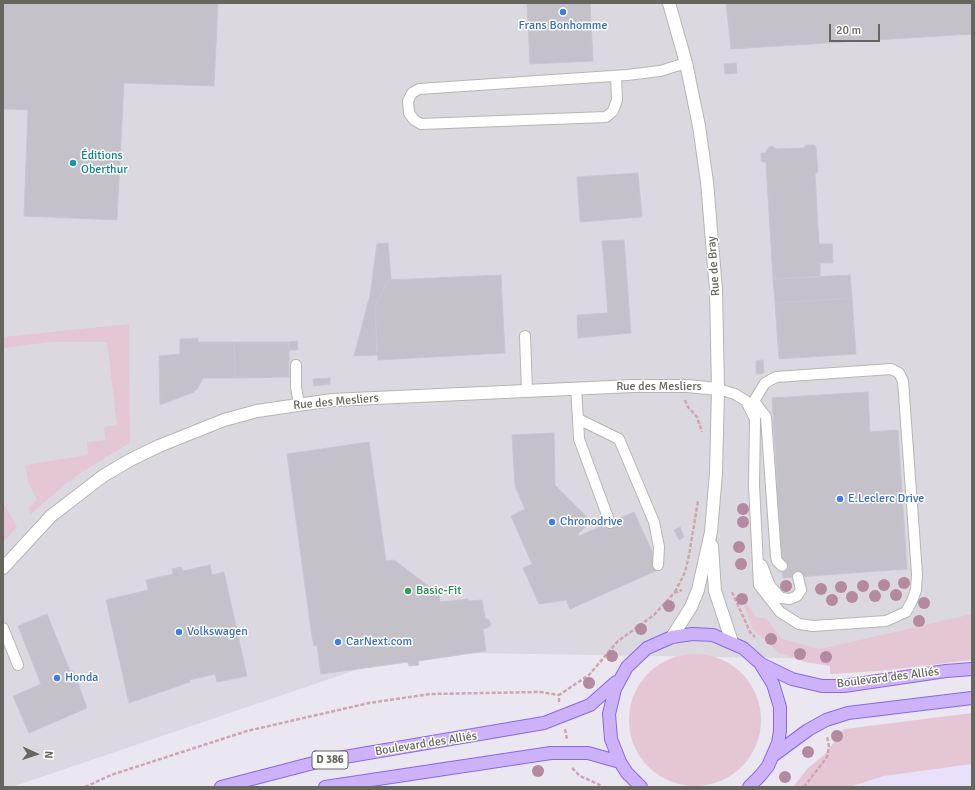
<!DOCTYPE html>
<html>
<head>
<meta charset="utf-8">
<style>
	body { margin:0 }
	#map { position:relative; width:975px; height:790px; overflow:hidden; background:#eae7f0; font-family:Signika,sans-serif }
	canvas { display:block }
	.frame { position:absolute; inset:0; border:4px solid #66665f; pointer-events:none }
	.north { position:absolute; left:16px; top:734px; width:40px; height:40px; -webkit-text-stroke:3px #fff; paint-order:stroke; rotate:93deg; font-size:11px; font-weight:700; line-height:16px; text-align:center; color:#66665f }
	.north::after { content:''; display:block; margin:auto; width:14px; height:18px; background:#66665f; clip-path:polygon(50% 0,100% 100%,50% 72%,0 100%) }
	.scale { position:absolute; left:829px; top:24px; width:51px; height:18px; box-sizing:border-box; border:2px solid #66665f; border-top:0; padding-left:5px; font-size:12px; line-height:14px; white-space:nowrap; color:#66665f; -webkit-text-stroke:3px #fff; paint-order:stroke }
</style>
</head>
<body>
<div id="map">
<canvas width="975" height="790"></canvas>
<div class="frame"></div>
<div class="north">N</div>
<div class="scale">20 m</div>
</div>
<script>
const ctx = document.querySelector('canvas').getContext('2d');
ctx.lineJoin = 'round';
function paint(path, color) {
  ctx.fillStyle = color;
  ctx.fill(path, 'evenodd');
}
function poly(rows) {
  const path = new Path2D();
  for (const r of rows) {
    if (r.length === 3) {
      path.moveTo(r[0] + r[2], r[1]);
      path.arc(r[0], r[1], r[2], 0, 2 * Math.PI);
      continue;
    }
    path.moveTo(r[0], r[1]);
    for (let i = 2; i < r.length; i += 2) path.lineTo(r[i], r[i + 1]);
  }
  return path;
}
function stroke(path, color, width, dash) {
  ctx.strokeStyle = color;
  ctx.lineWidth = width;
  ctx.lineCap = dash ? 'butt' : 'round';
  ctx.setLineDash(dash || []);
  ctx.stroke(path);
}
function write(font, color, halo, rows, align = 'center') {
  ctx.font = font + ' Signika,sans-serif';
  ctx.lineWidth = 3;
  ctx.setLineDash([]);
  ctx.textBaseline = 'middle';
  ctx.strokeStyle = halo;
  ctx.fillStyle = color;
  for (const [text, x, y, turn = 0] of rows) {
    ctx.save();
    ctx.translate(x, y);
    ctx.rotate((+turn || 0) * Math.PI / 180);
    ctx.textAlign = isNaN(turn) ? turn : align;
    if (halo) ctx.strokeText(text, 0, 0);
    ctx.fillText(text, 0, 0);
    ctx.restore();
  }
}
const commercial = poly([
	[972,764,972,787,849,787,884,776]
]);
const industrial = poly([
	[3,3,972,3,972,643,899,660,409,652,12,787,3,787]
]);
const green = poly([
	[129,324,130,443,93,465,69,481,31,514,28,509,37,500,28,481,25,465,88,455,87,442,106,440,104,427,117,425,107,342,51,342,3,348,3,337],
	[5,506,17,527,3,542,3,507],
	[740,594,757,618,766,618,782,639,821,649,972,614,972,660,879,671,830,674,830,666,805,662,780,653,769,644,753,629],
	[695,720,66],
	[972,713,972,764,884,776,849,787,793,787,808,768,824,755,835,741,837,734,845,729]
]);
const building = poly([
	[3,3,218,3,214,86,124,83,117,220,24,216,28,110,3,109,3,3],
	[527,3,590,3,593,61,530,64,527,3],
	[726,3,972,3,972,34,731,49,726,3],
	[736,63,737,73,725,74,724,64,736,63],
	[806,145,814,145,816,148,818,172,815,174,819,244,832,244,833,263,820,263,820,277,773,279,766,163,761,161,761,153,765,153,769,147,773,146,776,149,804,148,806,145],
	[638,173,642,217,580,222,577,177,638,173],
	[624,240,631,333,578,338,577,315,608,313,602,241,624,240],
	[388,243,391,280,388,280,375,307,377,355,354,356,370,295,377,244,388,243],
	[501,275,505,353,378,360,375,307,388,280,501,275],
	[850,275,852,298,775,303,773,279,850,275],
	[852,298,856,354,779,359,775,303,852,298],
	[198,338,198,342,234,342,235,378,203,378,198,388,194,392,160,405,159,356,180,354,180,339,198,338],
	[297,341,298,350,289,350,289,342,297,341],
	[234,342,289,342,289,377,235,378,234,342],
	[763,360,764,373,756,374,756,361,763,360],
	[330,378,330,384,314,386,313,379,330,378],
	[868,392,870,432,898,430,907,569,783,578,772,398,868,392],
	[554,433,555,485,591,521,578,534,579,536,634,512,660,569,570,609,566,600,539,604,523,568,532,564,511,516,525,509,515,486,512,435,554,433],
	[369,442,386,561,394,560,439,594,440,602,468,599,468,601,482,600,485,618,489,620,491,625,487,628,483,629,486,651,418,661,419,665,409,666,408,662,321,674,317,645,314,646,312,637,287,454,369,442],
	[680,527,684,537,679,540,674,530,680,527],
	[210,565,212,575,224,572,247,676,217,682,215,674,189,680,190,682,129,703,106,600,148,590,146,580,173,574,172,569,181,567,183,571,210,565],
	[47,614,70,671,73,670,87,708,29,733,13,696,41,684,18,626,47,614]
]);
const path = poly([
	[685,400,688,407,697,417,702,432],
	[675,592,685,572,689,555,698,501],
	[732,592,750,632,755,637],
	[559,702,559,695,589,675,618,641,654,615,674,593,682,590],
	[565,729,567,739],
	[572,768,580,776,598,784,602,787],
	[85,787,111,775,247,731,369,703,430,694,540,692,559,695],
	[804,787,827,757,829,747,827,736]
]);
const service = poly([
	[616,76,617,100,613,111,606,117,421,124,414,120,409,113,408,101,412,93,419,89,627,75,660,71,686,63],
	[525,336,527,391],
	[296,365,296,387,299,404],
	[576,388,578,419],
	[718,389,735,394,746,401,755,419,754,485,759,585,780,612,799,624,813,626,886,621,906,612,912,601,916,590,917,574,903,381,899,373,891,369,776,377,765,383,754,401],
	[754,401,766,417,776,557,777,561,782,566],
	[610,523,579,439,578,419,619,439,654,522,659,547,658,565],
	[762,565,770,586,781,598,790,599,797,596,801,590,798,577],
	[3,628,18,665]
]);
const minor = poly([
	[3,568,51,516,103,476,130,460,159,446,224,420,257,411,332,400,633,386,687,386,718,389]
]);
const tertiary = poly([
	[669,3,686,63,699,126,707,182,716,290,718,389,716,473,711,532,698,590,691,607,672,637],
	[712,546,715,591,732,642]
]);
const primary = poly([
	[761,664,792,679,822,686,844,686,946,671,972,669],
	[774,755,808,730,826,720,848,713,972,698],
	[221,787,321,761,544,723,590,705,616,682],
	[325,787,551,753,588,753,620,762],
	[641,787,627,773,620,762,611,739,609,714,615,689,627,667,647,648,672,637,692,634,713,635,743,648,760,663,773,684,780,707,780,731,778,743,768,766,760,776,749,787]
]);
const trees = [
	[743,509],
	[743,522],
	[739,547],
	[741,564],
	[904,583],
	[884,585],
	[786,586],
	[863,586],
	[841,587],
	[821,589],
	[896,595],
	[875,596],
	[852,597],
	[742,599],
	[832,600],
	[924,603],
	[669,606],
	[919,621],
	[641,629],
	[771,639],
	[800,654],
	[612,656],
	[826,657],
	[589,683],
	[837,736],
	[808,752],
	[538,771],
	[785,777]
];
const markers = [
	[563,12,4,"#3f7fe0"],
	[73,163,4,"#0f9aa8"],
	[840,499,4,"#3f7fe0"],
	[552,522,4,"#3f7fe0"],
	[408,591,4,"#2e9e5b"],
	[179,632,4,"#3f7fe0"],
	[338,642,4,"#3f7fe0"],
	[57,678,4,"#3f7fe0"]
];
const shields = [
	[330,760,36]
];
const shieldNames = [
	["D 386",330,760]
];
const shopNames = [
	["Frans Bonhomme",563,26,"center"],
	["E.Leclerc Drive",848,499],
	["Chronodrive",560,522],
	["Volkswagen",187,632],
	["CarNext.com",346,642],
	["Honda",65,678]
];
const cultureNames = [
	["Éditions",81,156],
	["Oberthur",81,170]
];
const streetNames = [
	["Rue de Bray",714,266,-94],
	["Rue des Mesliers",659,387],
	["Rue des Mesliers",336,402,-5],
	["Boulevard des Alliés",888,678,-7],
	["Boulevard des Alliés",426,744,-9]
];
const leisureNames = [
	["Basic-Fit",416,591]
];
paint(commercial, '#e9e0fc');
paint(industrial, '#dbd9df');
paint(green, '#e5c6d5');
paint(building, '#c4c2c8');
stroke(building, '#c9c6d4', 1);
stroke(service, '#b5b6b0', 12);
stroke(minor, '#b5b6b0', 14);
stroke(tertiary, '#b5b6b0', 14);
stroke(primary, '#8868e8', 14);
stroke(path, '#cfa6ae', 2.5, [4, 2]);
stroke(service, '#fff', 10);
stroke(minor, '#fff', 12);
stroke(tertiary, '#fff', 12);
stroke(primary, '#cdb2fa', 12);
ctx.fillStyle = '#b48a9f';
for (const [x, y] of trees) {
  ctx.beginPath();
  ctx.arc(x, y, 6, 0, 2 * Math.PI);
  ctx.fill();
}
for (const [x, y, r, color] of markers) {
  const dot = new Path2D();
  dot.arc(x, y, r, 0, 2 * Math.PI);
  ctx.fillStyle = color;
  ctx.fill(dot);
  stroke(dot, '#fff', 1.5);
}
for (const [x, y, w] of shields) {
  const box = new Path2D();
  box.roundRect(x - w / 2, y - 9, w, 18, 3);
  ctx.fillStyle = '#fff';
  ctx.fill(box);
  stroke(box, '#66665f', 1);
}
write('bold 11px', '#66665f', null, shieldNames);
write('12px', '#366cbe', '#fff', shopNames, 'left');
write('12px', '#0d838f', '#fff', cultureNames, 'left');
write('12px', '#66665f', '#fff', streetNames);
write('12px', '#27864d', '#fff', leisureNames, 'left');
</script>
</body>
</html>
